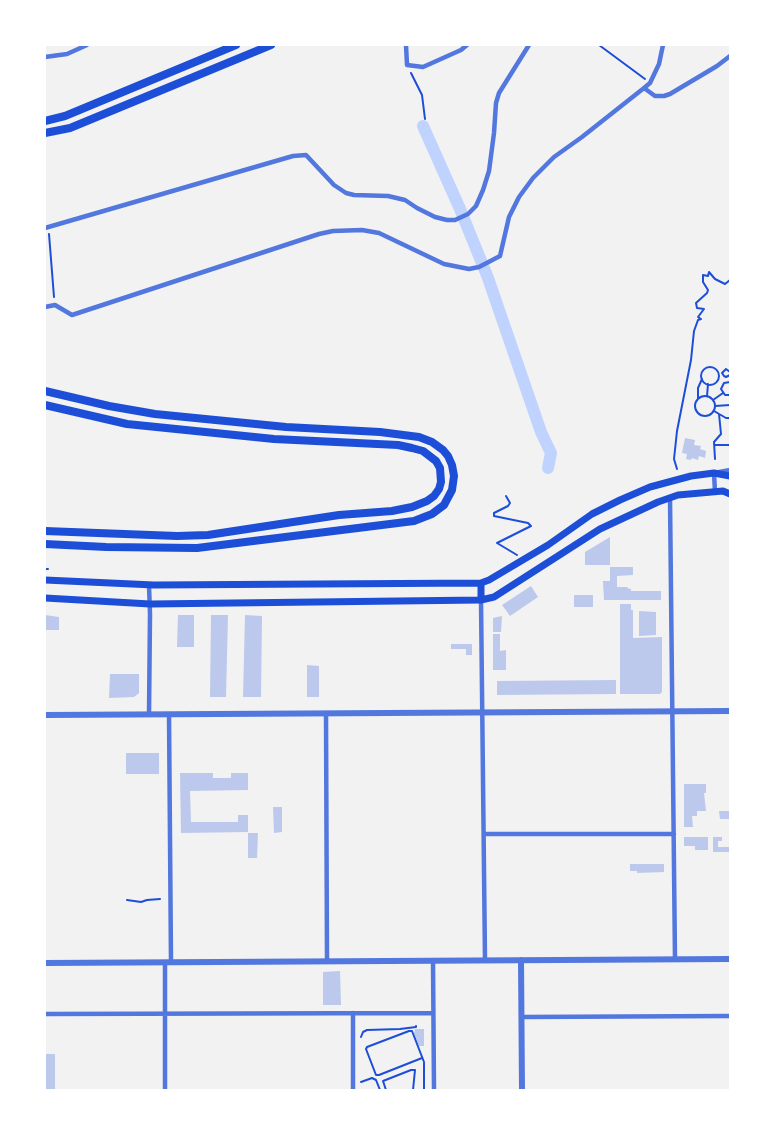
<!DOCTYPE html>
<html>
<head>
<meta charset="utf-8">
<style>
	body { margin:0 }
	#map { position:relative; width:775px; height:1135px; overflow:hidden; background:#f2f2f2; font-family:"Libre Baskerville",serif }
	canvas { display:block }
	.frame { position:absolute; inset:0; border:46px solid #fff; pointer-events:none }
</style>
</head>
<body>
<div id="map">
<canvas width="775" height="1135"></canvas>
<div class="frame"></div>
</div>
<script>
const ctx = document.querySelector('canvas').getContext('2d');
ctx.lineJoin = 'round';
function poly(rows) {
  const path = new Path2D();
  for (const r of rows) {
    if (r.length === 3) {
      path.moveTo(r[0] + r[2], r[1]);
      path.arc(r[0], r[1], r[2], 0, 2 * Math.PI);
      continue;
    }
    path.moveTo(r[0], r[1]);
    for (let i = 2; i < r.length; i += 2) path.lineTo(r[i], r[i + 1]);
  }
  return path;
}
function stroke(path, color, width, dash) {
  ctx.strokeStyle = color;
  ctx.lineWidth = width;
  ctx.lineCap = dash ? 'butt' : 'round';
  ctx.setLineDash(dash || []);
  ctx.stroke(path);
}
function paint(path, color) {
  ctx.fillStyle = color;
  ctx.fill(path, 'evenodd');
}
const canal = poly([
	[423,126,460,209,488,278,541,432,551,453,548,468]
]);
const building = poly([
	[685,438,695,440,694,445,701,446,700,449,706,451,705,458,699,456,698,460,692,458,691,460,686,459,687,454,682,453],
	[610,537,610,565,585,565,585,552],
	[610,567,633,567,633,575,617,576,617,587,628,587,627,588,631,589,631,591,661,591,661,600,604,600,603,581,610,581],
	[531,586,538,597,510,616,502,605],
	[574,595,593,595,593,607,574,607],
	[620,604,631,604,631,610,633,610,633,638,662,637,662,692,660,694,620,694],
	[639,611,656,612,656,635,639,636],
	[45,615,59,617,59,630,45,630],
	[178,615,194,615,194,647,177,647],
	[211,615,228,615,226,697,210,697],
	[245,615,262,616,261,697,243,697],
	[502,616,501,632,493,632,493,618],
	[493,634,500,634,500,651,506,650,506,670,493,670],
	[451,644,472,644,472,655,466,655,466,649,451,649],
	[307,665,319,666,319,697,307,697],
	[110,674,139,674,139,693,134,697,109,698],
	[616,680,616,694,497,695,497,681],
	[126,753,159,753,159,774,126,774],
	[180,773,213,773,213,778,231,778,231,773,248,773,248,790,190,791,191,822,238,822,238,815,248,815,248,832,181,833],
	[684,784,706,784,706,793,704,793,706,811,697,811,697,816,692,816,693,827,684,827],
	[273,807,282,807,282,832,274,833],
	[719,811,730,811,730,819,720,819],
	[248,833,258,833,257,858,248,858],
	[684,837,708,837,708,850,695,850,695,846,684,846],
	[713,837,722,837,722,841,718,841,718,847,730,847,730,852,713,852],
	[630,864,664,864,664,872,637,873,637,871,630,871],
	[340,971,341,1005,323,1005,323,972],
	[415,1029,424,1029,424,1046,419,1046,414,1034],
	[45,1054,55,1054,55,1089,45,1089]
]);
const path = poly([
	[599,45,645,79],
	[411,73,422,95,425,119],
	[49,234,54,297],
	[710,376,9],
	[730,372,726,369,722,373,724,376,726,377,730,375],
	[730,382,724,383,721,389,725,395,730,395],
	[705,406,10],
	[707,396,708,384],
	[698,399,698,388,702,379],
	[713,400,723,393],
	[715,406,730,405],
	[714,411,726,418,730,418],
	[715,445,730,445],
	[715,459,714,442,721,434,719,414],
	[677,469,674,459,677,431,691,360,694,331,698,320,701,319,698,317,704,309,697,308,696,303,707,293,708,290,703,282,703,275,708,276,709,272,715,279,725,284,730,280],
	[506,496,510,503,508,506,494,513,494,516,528,523,531,526,497,543,517,555],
	[45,569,48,569],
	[127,900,141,902,147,900,160,899],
	[361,1037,363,1032,367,1030,400,1029,416,1027,416,1026],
	[422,1058,379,1075,376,1075,366,1049,367,1047,409,1031,412,1031,424,1062],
	[424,1063,424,1090],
	[361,1082,372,1078,376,1080,380,1090],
	[386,1090,383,1081,411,1070,415,1070,413,1090]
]);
const minor = poly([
	[406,45,407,65,423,67,461,50,467,45],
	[45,57,67,54,87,45],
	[644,88,650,83,659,64,663,45],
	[45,228,293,156,306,155,334,185,346,193,354,195,388,196,405,200,417,208,435,217,447,220,455,220,468,214,476,206,483,190,489,171,494,133,496,103,499,93,529,45],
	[45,307,55,305,72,315,319,234,333,231,362,230,379,233,444,264,469,269,479,267,500,256,509,217,519,197,533,178,554,157,582,137,644,88,655,96,664,96,670,94,717,66,730,56],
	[715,492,714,473,730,470],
	[670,498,675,959],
	[149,585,150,614,149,714],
	[481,600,485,960],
	[326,713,327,961],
	[169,714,171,962],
	[484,834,674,834],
	[433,961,434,1090],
	[165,962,165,1090],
	[353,1013,353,1090],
	[45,1014,433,1013],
	[522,1017,730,1016]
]);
const tertiary = poly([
	[45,715,730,711],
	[521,960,522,1090],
	[45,963,730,959]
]);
const secondary = poly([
	[45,580,154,585,481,583,489,580,548,545,592,514,620,500,650,487,691,476,714,473,730,476],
	[481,583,481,600],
	[45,598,150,604,481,600,494,597,600,529,658,502,678,495,723,491,730,494]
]);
const primary = poly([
	[45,121,65,116,236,45],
	[45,133,70,128,271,45],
	[45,391,109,406,155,414,286,427,380,432,419,437,432,442,443,450,448,456,452,465,454,476,452,490,444,505,432,514,414,521,197,548,106,547,45,544],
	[45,405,127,424,274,439,398,445,412,448,423,451,436,461,440,468,441,482,439,489,434,496,427,501,412,507,392,511,339,515,208,535,177,536,45,531]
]);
stroke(canal, '#bfd3fe', 12);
paint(building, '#bdc9ec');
stroke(path, '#1d4ed8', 2);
stroke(minor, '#5277de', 4.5);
stroke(tertiary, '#5277de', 6);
stroke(secondary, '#1d4ed8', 7);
stroke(primary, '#1d4ed8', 8);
</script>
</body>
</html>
